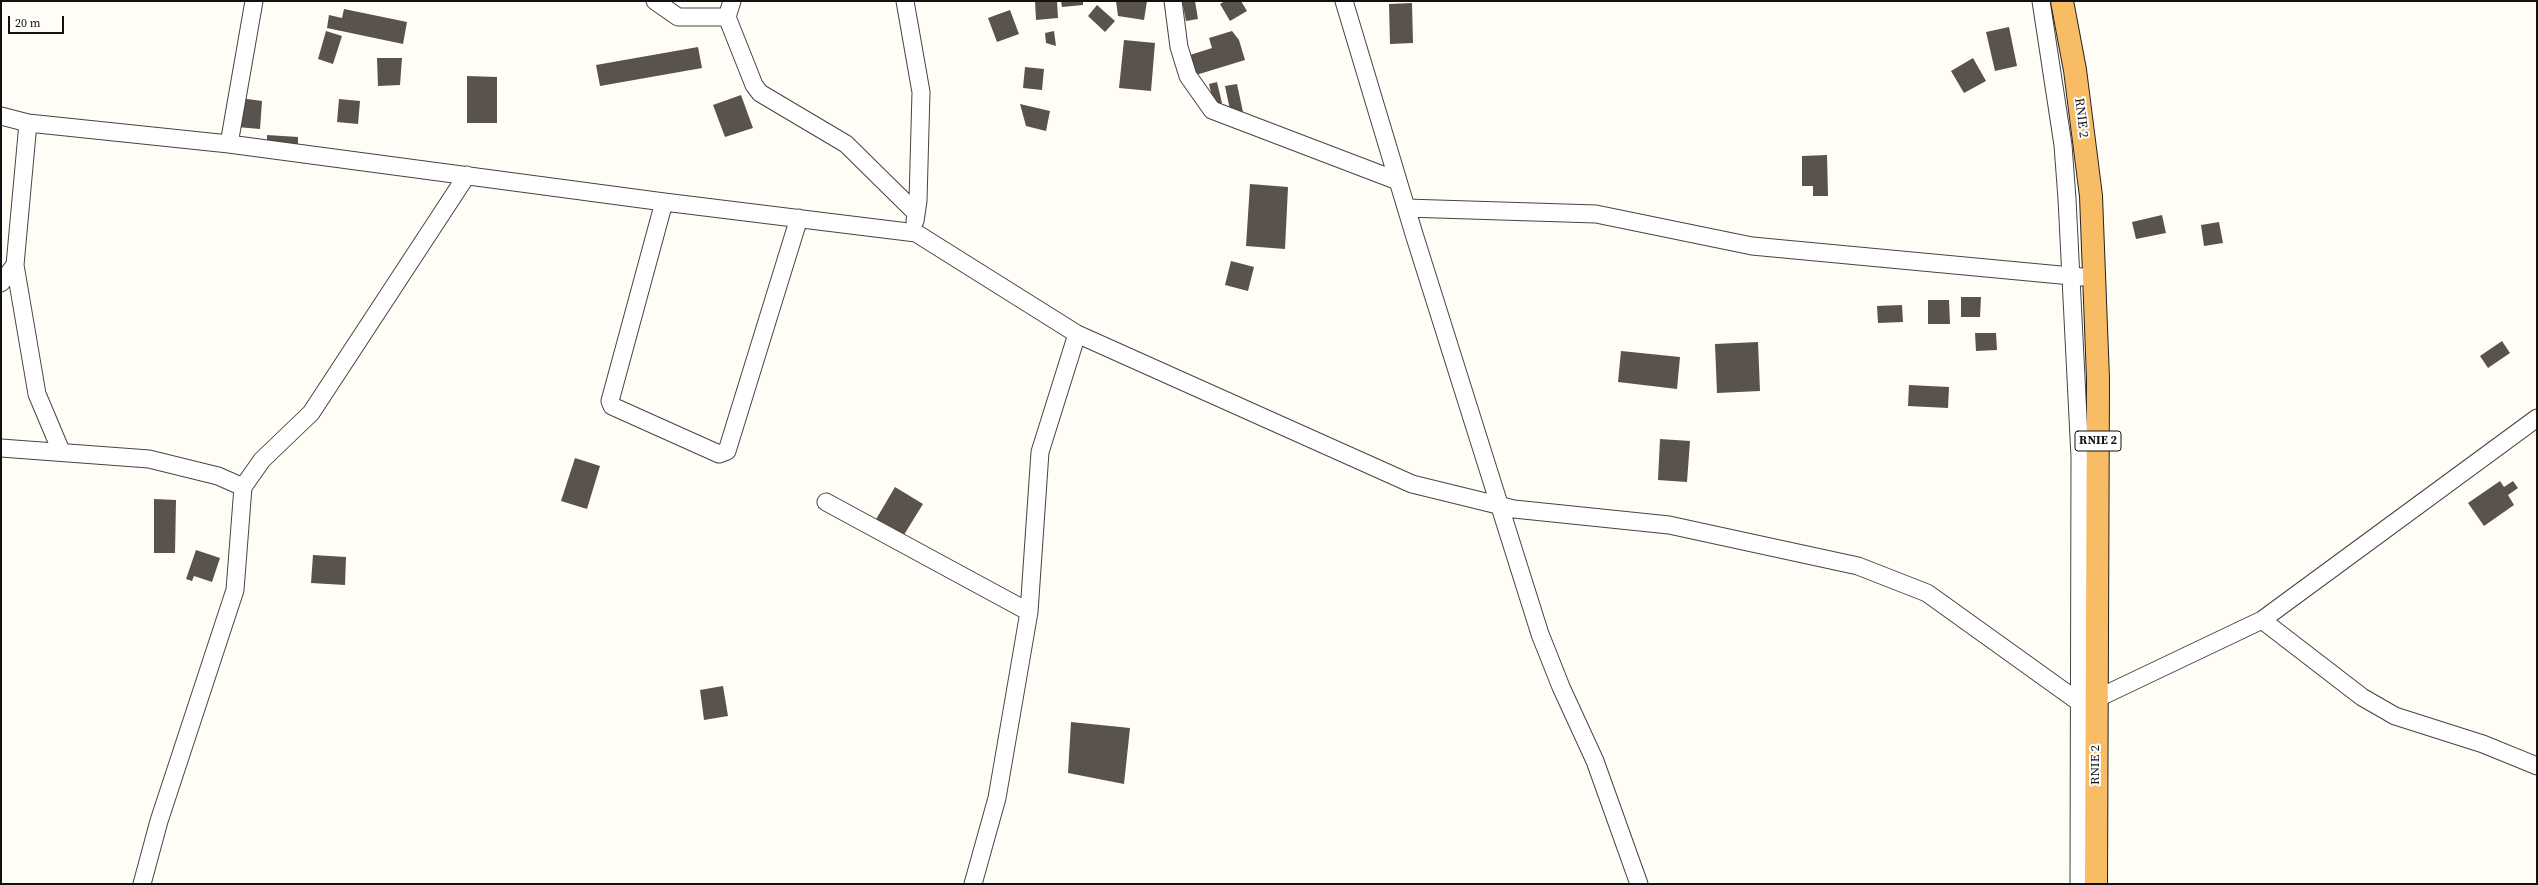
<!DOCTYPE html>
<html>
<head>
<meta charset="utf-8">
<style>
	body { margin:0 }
	#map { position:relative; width:2538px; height:885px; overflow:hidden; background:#fffdf5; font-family:"Source Serif 4",serif }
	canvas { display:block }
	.frame { position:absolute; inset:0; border:2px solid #111; pointer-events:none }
	.scale { position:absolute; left:8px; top:16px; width:56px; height:18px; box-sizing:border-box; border:2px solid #111; border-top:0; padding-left:5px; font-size:12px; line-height:14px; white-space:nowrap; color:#111; -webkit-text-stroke:3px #fff; paint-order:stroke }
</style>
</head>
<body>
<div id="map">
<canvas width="2538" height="885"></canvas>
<div class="frame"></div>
<div class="scale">20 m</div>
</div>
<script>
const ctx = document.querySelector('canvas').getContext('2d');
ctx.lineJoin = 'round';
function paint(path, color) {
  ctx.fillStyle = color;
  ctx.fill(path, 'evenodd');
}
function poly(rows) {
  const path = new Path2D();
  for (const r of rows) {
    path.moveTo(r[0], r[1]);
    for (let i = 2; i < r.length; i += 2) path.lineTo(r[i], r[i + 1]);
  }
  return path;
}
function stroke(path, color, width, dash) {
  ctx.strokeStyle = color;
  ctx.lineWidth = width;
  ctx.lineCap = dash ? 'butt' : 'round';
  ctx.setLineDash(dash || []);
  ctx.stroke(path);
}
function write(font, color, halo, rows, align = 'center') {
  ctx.font = font + ' "Source Serif 4",serif';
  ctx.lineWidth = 4;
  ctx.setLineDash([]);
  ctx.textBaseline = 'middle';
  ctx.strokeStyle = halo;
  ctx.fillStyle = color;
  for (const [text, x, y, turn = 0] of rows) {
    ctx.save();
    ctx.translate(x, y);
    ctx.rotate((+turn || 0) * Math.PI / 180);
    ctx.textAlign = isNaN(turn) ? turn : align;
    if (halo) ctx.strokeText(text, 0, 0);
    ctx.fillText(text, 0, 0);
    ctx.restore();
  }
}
const building = poly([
	[1035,1,1057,1,1058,18,1036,20],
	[1061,1,1083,1,1083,5,1062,7],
	[1116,1,1147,1,1144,20,1118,16],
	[1182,1,1195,1,1198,19,1186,21],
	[1225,1,1241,1,1247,11,1230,21,1220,4],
	[1412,3,1413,43,1390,44,1389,4],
	[1097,5,1115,21,1105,32,1088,16],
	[344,9,407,22,403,44,327,28,329,15,342,18],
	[1010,10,1019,34,997,42,988,18],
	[2009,27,2017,66,1995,71,1986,32],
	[326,31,342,36,333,64,318,59],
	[1054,31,1056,46,1046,43,1045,33],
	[1232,31,1239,40,1245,60,1196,75,1190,55,1212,48,1209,38],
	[1124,40,1155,43,1151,91,1119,88],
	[698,47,702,68,600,86,596,65],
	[377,58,402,58,400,85,378,86],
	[1973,58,1986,81,1964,93,1951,71],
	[1025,67,1044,69,1042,90,1023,88],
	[467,76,497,77,497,123,467,123],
	[1217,82,1222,103,1214,105,1209,84],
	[1237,84,1243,112,1230,110,1225,86],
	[741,95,753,128,725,137,713,105],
	[240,98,262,101,260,129,237,127],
	[339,99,360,101,358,124,337,122],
	[1020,104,1050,111,1046,131,1026,126],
	[267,135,298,137,298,146,267,144],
	[1827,155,1828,196,1813,196,1813,186,1802,186,1802,156],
	[1250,184,1288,187,1285,249,1246,246],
	[2162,215,2166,233,2136,239,2132,222],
	[2219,222,2223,243,2204,246,2201,225],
	[1231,261,1254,267,1248,291,1225,285],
	[1961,297,1981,297,1980,317,1961,317],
	[1928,300,1949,300,1950,324,1928,324],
	[1902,305,1903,322,1878,323,1877,306],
	[1975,333,1996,333,1997,350,1976,351],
	[2502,341,2510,353,2488,368,2480,356],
	[1758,342,1760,391,1717,393,1715,344],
	[1621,351,1680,357,1677,389,1618,382],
	[1909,385,1949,387,1948,408,1908,406],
	[1660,439,1690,441,1687,482,1658,480],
	[575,458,600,466,587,509,561,501],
	[2500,481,2504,487,2513,481,2518,488,2508,495,2514,505,2484,526,2468,503],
	[895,487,923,504,902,538,875,521],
	[154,499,176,500,175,553,154,553],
	[196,550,220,558,212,582,194,576,192,581,186,579],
	[313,555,346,557,345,585,311,583],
	[723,686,728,716,704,720,700,690],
	[1071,722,1130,728,1124,784,1068,773]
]);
const minor = poly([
	[655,1,678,17,727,17],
	[732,1,727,17,754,85,760,93,846,144,915,212],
	[905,1,921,92,918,201,915,221],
	[1173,1,1179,47,1188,76,1212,110,1398,181],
	[1344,1,1414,234,1540,634,1561,687,1595,761,1639,884],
	[2041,1,2063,145,2067,199,2080,457,2079,884],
	[1,116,28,123,229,144,664,202,916,233,1077,334,1412,484,1514,509,1669,525,1858,566,1927,593,2079,702,2096,699,2262,620,2537,418],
	[28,123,15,265,37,394,61,451],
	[229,144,254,1],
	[664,202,610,401,612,406,719,454,727,451,799,218],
	[1406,208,1596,214,1752,246,2082,277],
	[1,283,15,265],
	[1,448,149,459,218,476,243,487],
	[826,502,1029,612],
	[2262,620,2362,697,2395,716,2483,744,2537,766],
	[142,884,159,821,235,590,243,487,262,460,311,413,467,175],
	[973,884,997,798,1029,612,1040,452,1077,334]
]);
const trunk = poly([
	[2062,1,2075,70,2091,196,2098,379,2096,884]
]);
const shields = [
	[2098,441,46]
];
const shieldNames = [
	["RNIE 2",2098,441]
];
const streetNames = [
	["RNIE 2",2081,118,83],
	["RNIE 2",2096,765,-90]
];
paint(building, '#5a524d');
stroke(minor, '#444', 19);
stroke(trunk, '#222', 24);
stroke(minor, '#fff', 17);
stroke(trunk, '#f7bc64', 22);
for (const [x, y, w] of shields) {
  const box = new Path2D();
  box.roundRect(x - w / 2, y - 10, w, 20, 3);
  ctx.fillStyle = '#fff';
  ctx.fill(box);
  stroke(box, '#111', 1);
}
write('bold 12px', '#111', null, shieldNames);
write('13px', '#111', '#fff', streetNames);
</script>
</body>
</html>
